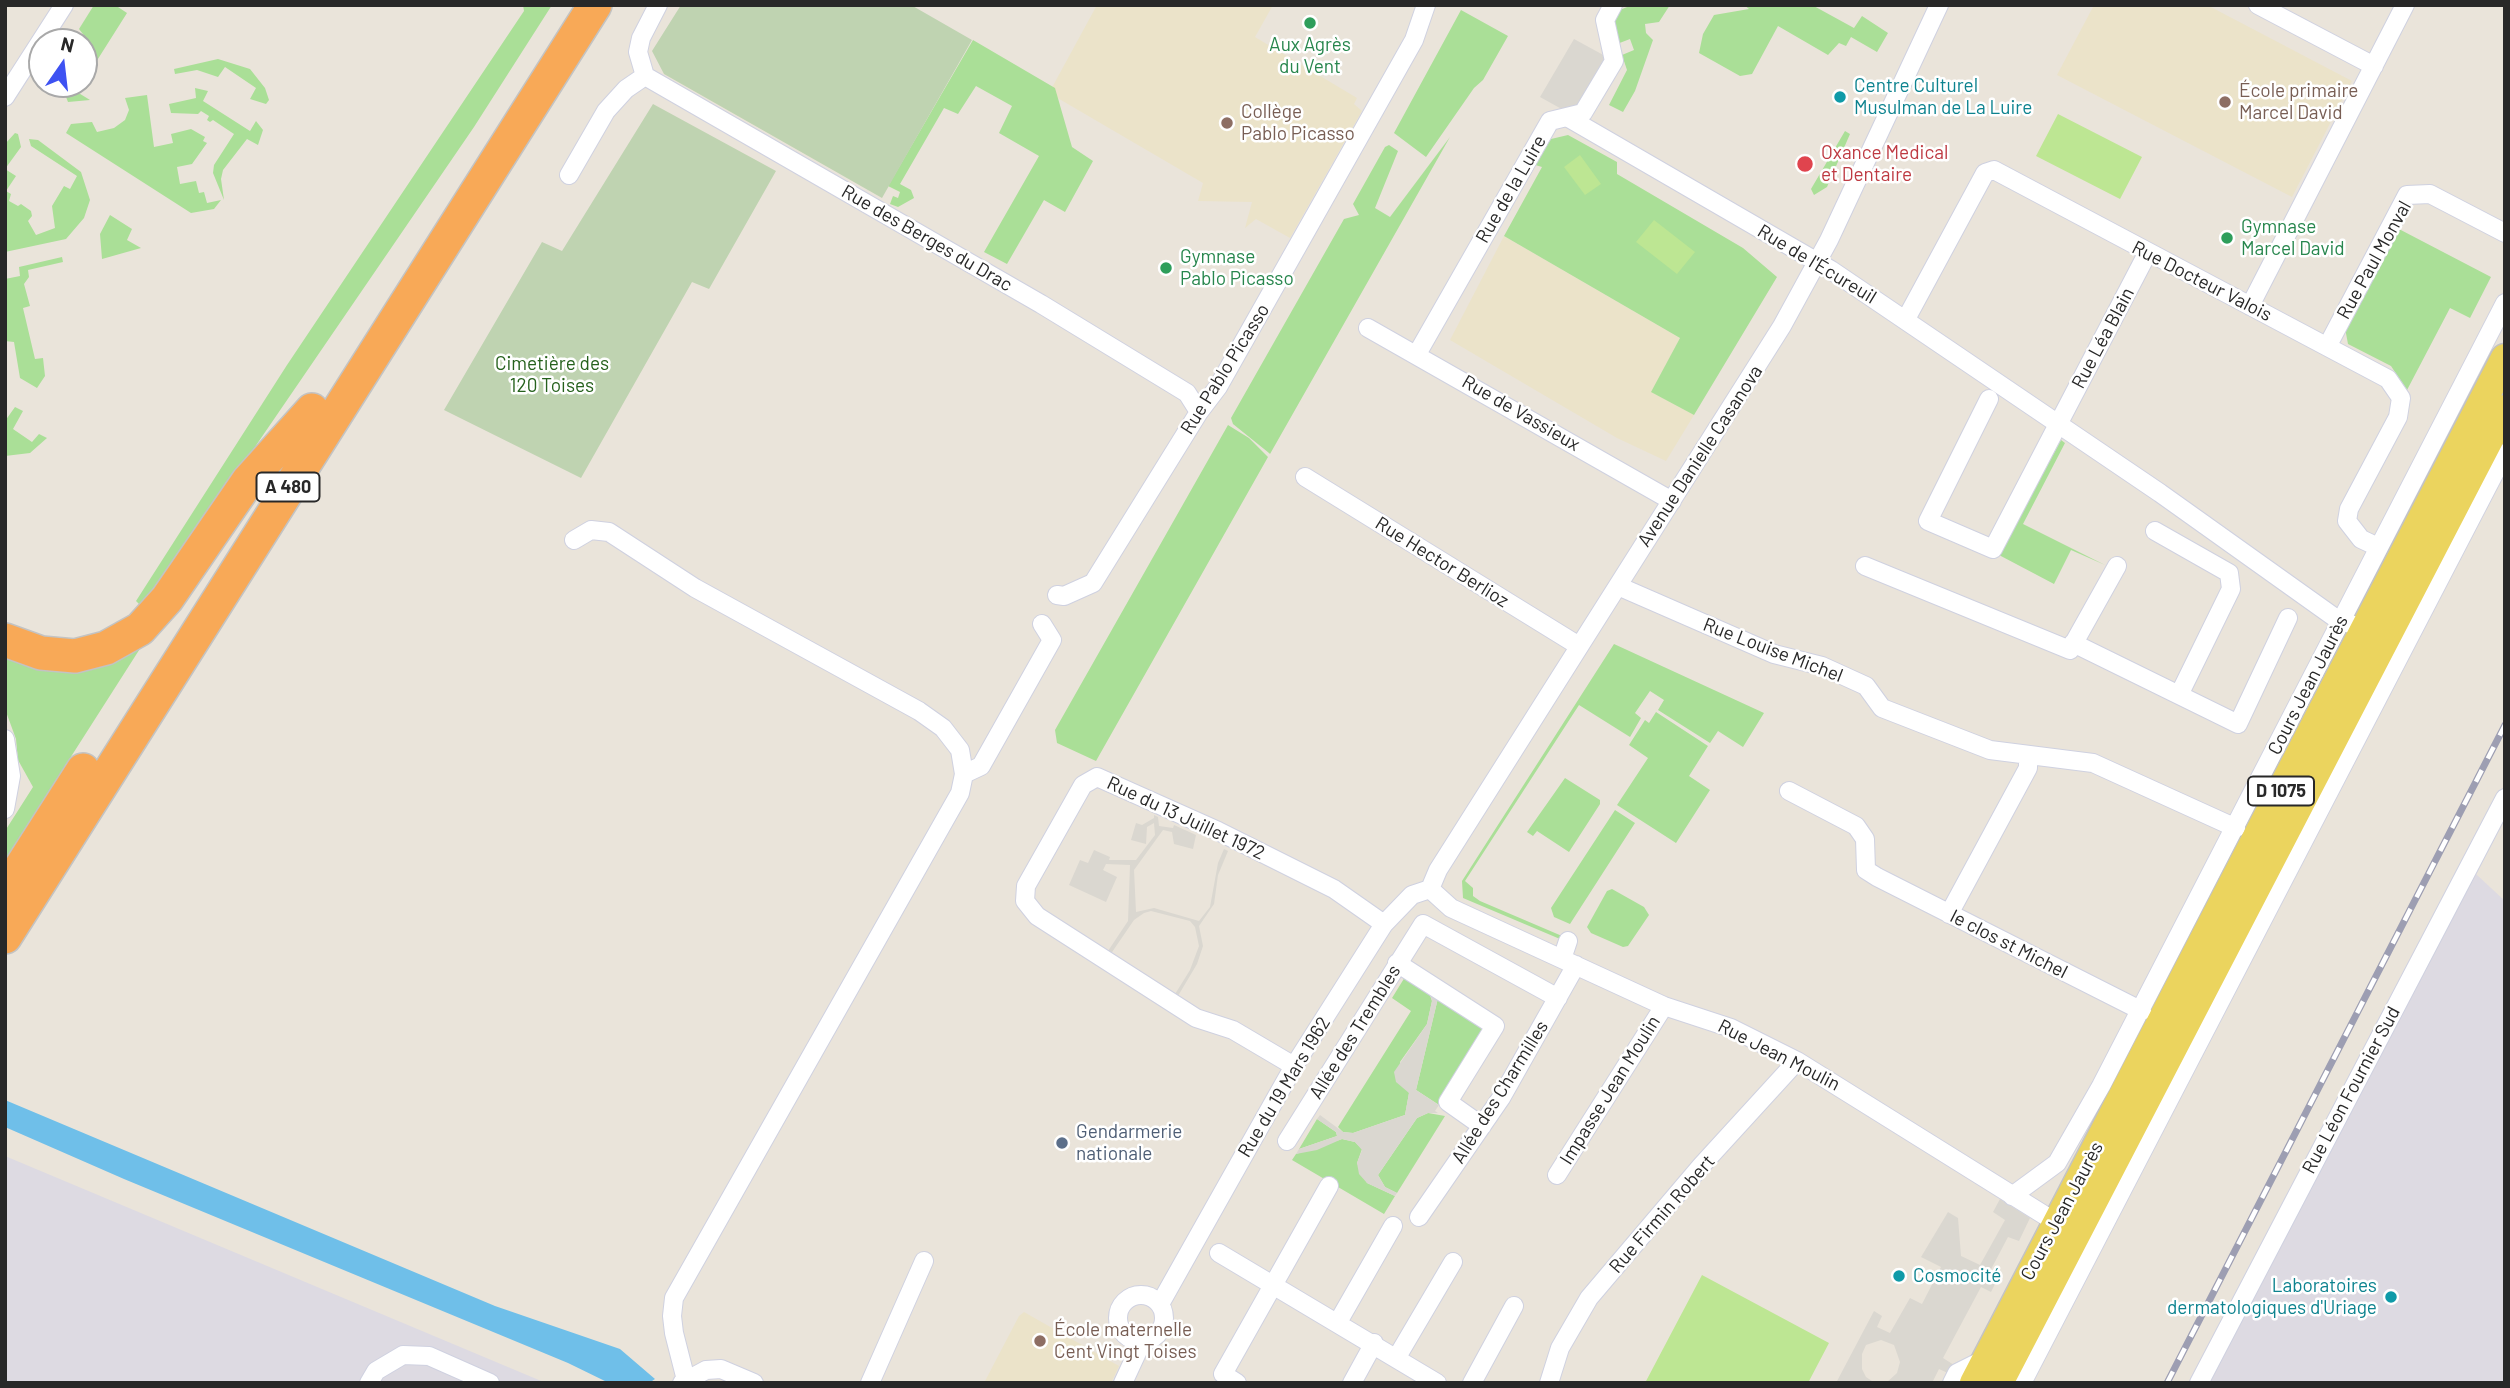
<!DOCTYPE html>
<html>
<head>
<meta charset="utf-8">
<style>
	body { margin:0 }
	#map { position:relative; width:2510px; height:1388px; overflow:hidden; background:#eae4da; font-family:Barlow,sans-serif }
	canvas { display:block }
	.frame { position:absolute; inset:0; border:7px solid #282828; pointer-events:none }
	.north { position:absolute; left:28px; top:28px; width:70px; height:70px; box-sizing:border-box; background:#fff; border:2px solid #a9a9a9; border-radius:50%; rotate:14deg; font-size:19px; font-weight:700; line-height:28px; text-align:center; color:#282828 }
	.north::after { content:''; display:block; margin:auto; width:24px; height:32px; background:#3e52f2; clip-path:polygon(50% 0,100% 100%,50% 72%,0 100%) }
</style>
</head>
<body>
<div id="map">
<canvas width="2510" height="1388"></canvas>
<div class="frame"></div>
<div class="north">N</div>
</div>
<script>
const ctx = document.querySelector('canvas').getContext('2d');
ctx.lineJoin = 'round';
function paint(path, color) {
  ctx.fillStyle = color;
  ctx.fill(path, 'evenodd');
}
function poly(rows) {
  const path = new Path2D();
  for (const r of rows) {
    if (r.length === 3) {
      path.moveTo(r[0] + r[2], r[1]);
      path.arc(r[0], r[1], r[2], 0, 2 * Math.PI);
      continue;
    }
    path.moveTo(r[0], r[1]);
    for (let i = 2; i < r.length; i += 2) path.lineTo(r[i], r[i + 1]);
  }
  return path;
}
function stroke(path, color, width, dash) {
  ctx.strokeStyle = color;
  ctx.lineWidth = width;
  ctx.lineCap = dash ? 'butt' : 'round';
  ctx.setLineDash(dash || []);
  ctx.stroke(path);
}
function write(font, color, halo, rows, align = 'center') {
  ctx.font = font + ' Barlow,sans-serif';
  ctx.lineWidth = 5;
  ctx.setLineDash([]);
  ctx.textBaseline = 'middle';
  ctx.strokeStyle = halo;
  ctx.fillStyle = color;
  for (const [text, x, y, turn = 0] of rows) {
    ctx.save();
    ctx.translate(x, y);
    ctx.rotate((+turn || 0) * Math.PI / 180);
    ctx.textAlign = isNaN(turn) ? turn : align;
    if (halo) ctx.strokeText(text, 0, 0);
    ctx.fillText(text, 0, 0);
    ctx.restore();
  }
}
const industrial = poly([
	[2463,862,2505,901,2505,1383,2190,1383],
	[5,1156,546,1383,5,1383]
]);
const education = poly([
	[1097,5,1273,5,1255,37,1357,98,1354,104,1362,111,1290,238,1256,219,1245,228,1252,202,1198,201,1203,183,1049,93],
	[2094,5,2207,5,2352,81,2292,197,2057,75],
	[1504,236,1680,338,1652,392,1694,415,1666,461,1617,438,1450,340],
	[1024,1312,1119,1366,1111,1383,984,1383,1019,1316]
]);
const green = poly([
	[94,5,115,5,127,13,84,81,86,38,79,29],
	[523,5,552,5,474,127,144,609,136,601,287,365,524,11],
	[1632,5,1670,5,1659,22,1645,24,1646,33,1653,40,1635,91,1623,112,1609,105,1627,70,1622,55,1634,50,1630,39,1617,44,1610,14],
	[1744,5,1812,5,1854,28,1862,16,1888,33,1877,52,1851,37,1846,46,1839,43,1828,55,1778,26,1752,74,1740,76,1699,53,1703,34,1714,15,1749,9],
	[1461,10,1508,36,1483,80,1474,88,1426,157,1394,133],
	[973,40,1055,88,1072,147,1093,161,1065,212,1044,200,1007,264,984,252,1039,156,999,133,1012,106,976,86,958,114,944,108,900,184,911,190,914,198,898,207,890,204,893,196,898,198,900,192,888,186],
	[218,59,250,69,265,88,269,100,266,104,250,99,256,88,225,67,218,77,197,70,175,74,174,69],
	[61,84,82,84,77,92,90,100,68,102],
	[195,88,208,91,203,101,250,131,256,121,263,130,258,145,247,139,223,170,221,179,224,200,213,173,214,165,234,134,213,120,210,122,207,120,209,116,201,111,198,114,171,113,169,104,196,98],
	[147,95,154,147,173,143,171,134,191,129,205,137,203,141,207,143,192,164,177,167,180,184,196,181,199,193,204,192,207,203,221,200,214,209,191,213,66,133,71,124,92,122,97,132,114,128,125,120,129,110,125,98],
	[1845,131,1850,134,1827,187,1814,195,1811,189],
	[15,133,18,134,21,147,5,169,16,176,6,191,11,194,9,201,18,206,21,204,31,211,32,216,28,221,36,235,55,228,52,206,64,186,70,189,77,176,31,146,29,139,38,140,81,172,90,200,84,218,66,239,5,252,5,144],
	[1568,135,1617,162,1617,174,1743,248,1777,277,1694,415,1651,392,1680,338,1504,236,1542,167,1532,164,1551,139],
	[1450,137,1270,454,1269,453,1233,424,1231,418,1344,219,1359,215,1353,204,1385,147,1389,145,1398,151,1375,208,1390,217],
	[110,215,132,229,127,240,141,248,102,259,100,234],
	[2397,228,2491,277,2470,318,2450,308,2407,390,2391,366,2348,344,2345,328],
	[62,257,63,262,28,270,29,277,24,284,30,306,23,308,35,359,43,358,45,376,37,388,20,378,14,342,5,341,5,279,20,276,19,267],
	[15,407,23,411,13,429,32,442,39,434,47,438,30,453,5,456,5,421],
	[1228,425,1249,438,1268,457,1096,761,1057,743,1055,730],
	[2061,440,2065,443,2023,524,2105,565,2071,550,2054,584,1999,555],
	[150,633,5,860,5,831,33,787,18,760,16,739,5,709,5,648],
	[1614,644,1764,713,1743,747,1718,731,1710,743,1658,710,1664,700,1650,691,1635,713,1641,718,1630,737,1579,705,1465,881,1473,888,1473,896,1480,901,1562,936,1560,939,1463,898,1462,881],
	[1656,712,1708,746,1689,776,1710,790,1676,843,1617,805,1648,758,1629,745,1645,720,1649,723],
	[1565,778,1600,800,1600,804,1569,852,1537,831,1533,836,1527,832],
	[1615,810,1635,823,1570,924,1554,917,1551,908],
	[1612,889,1644,907,1649,915,1628,946,1623,947,1591,933,1587,927,1607,891],
	[1405,977,1429,992,1432,1001,1427,1024,1400,1062,1409,1093,1405,1115,1353,1133,1343,1132,1338,1127,1411,1011,1392,998],
	[1438,998,1481,1026,1482,1034,1439,1105,1416,1090],
	[1428,1113,1445,1116,1397,1193,1385,1187,1378,1175,1417,1118],
	[1317,1119,1336,1132,1337,1136,1299,1149],
	[1342,1139,1355,1142,1362,1149,1357,1163,1367,1183,1395,1196,1384,1214,1292,1160,1296,1154]
]);
const cemetery = poly([
	[681,5,911,5,972,40,882,198,664,74,652,51],
	[653,104,776,171,709,289,692,282,581,478,444,410,542,242,562,251]
]);
const pitch = poly([
	[2058,114,2142,157,2120,199,2036,156],
	[1580,155,1601,184,1585,195,1564,167],
	[1654,220,1695,252,1677,274,1636,242],
	[1702,1275,1829,1343,1808,1383,1645,1383]
]);
const plaza = poly([
	[1574,39,1607,57,1580,107,1567,112,1540,97],
	[1154,815,1158,817,1159,826,1173,828,1174,825,1196,835,1193,849,1174,844,1172,832,1163,830,1134,870,1136,912,1154,908,1199,921,1210,907,1218,863,1224,849,1228,851,1218,875,1214,904,1199,926,1203,946,1197,964,1175,1001,1172,999,1190,970,1199,946,1195,927,1190,921,1151,911,1144,913,1134,920,1108,958,1104,957,1128,921,1130,865,1106,864,1103,870,1117,877,1106,902,1069,885,1080,860,1088,863,1094,850,1110,857,1109,860,1136,860,1155,835,1154,823,1147,827,1146,844,1131,840,1136,823,1142,825,1154,818],
	[1429,992,1438,998,1416,1090,1439,1105,1435,1111,1438,1113,1428,1113,1417,1118,1378,1175,1385,1187,1397,1193,1395,1196,1367,1183,1359,1174,1357,1163,1362,1150,1355,1142,1342,1139,1317,1150,1296,1154,1299,1149,1337,1136,1336,1132,1317,1119,1320,1115,1343,1132,1353,1133,1405,1115,1409,1093,1396,1082,1394,1072,1427,1024,1432,1001],
	[2000,1199,2030,1218,2019,1241,2008,1237,1988,1275,1997,1280,1991,1292,1981,1287,1943,1358,1954,1365,1950,1374,1939,1369,1932,1383,1886,1383,1897,1373,1900,1362,1894,1345,1881,1340,1866,1345,1862,1354,1862,1369,1866,1377,1875,1383,1836,1383,1874,1311,1882,1316,1877,1327,1890,1333,1910,1298,1922,1304,1941,1267,1921,1257,1948,1212,1958,1218,1961,1256,1980,1265,2005,1220,1993,1212]
]);
const water = poly([
	[5,1100,495,1306,620,1349,655,1379,649,1383,609,1383,568,1363,124,1179,5,1127]
]);
const street = poly([
	[658,5,641,38,638,52,645,76,1041,304,1187,393,1199,412],
	[2258,5,2374,66],
	[5,97,64,5],
	[1567,117,1831,270,2160,493,2341,622,2351,624],
	[569,175,606,111,626,89,645,76],
	[2250,306,2405,5],
	[1906,319,1985,173,1994,170,2388,379,2401,398,2398,417,2349,509,2347,521,2361,539,2378,547],
	[1368,328,1672,501],
	[2328,345,2407,195,2430,194,2505,233],
	[1417,354,1550,121,1583,113,1614,61,1605,20,1613,5],
	[1989,399,1928,521,1993,549,2148,252],
	[1305,477,1579,646],
	[2155,531,2229,573,2231,589,2179,695],
	[574,540,591,530,609,532,695,588,919,711,943,728,960,750,964,774,960,793,674,1298,672,1316,674,1333,686,1380],
	[1865,566,2070,650,2117,566],
	[1618,586,1774,654,1822,666,1866,686,1882,708,1990,750,2093,763,2236,828],
	[1057,595,1064,596,1093,583,1199,412,1218,387,1414,40,1426,5],
	[2073,643,2238,724,2288,618],
	[5,739,11,776,5,809],
	[964,774,981,766,1052,640,1042,624],
	[1789,791,1856,826,1865,839,1866,870,1877,877,2142,1011],
	[1430,889,1438,870,1782,326,1829,240,1939,5],
	[1430,889,1451,908,1664,1006,1731,1028,1797,1061,2065,1228],
	[1949,914,2028,768,2028,755],
	[1562,959,1568,941],
	[1397,963,1495,1026,1448,1102,1482,1126],
	[1294,1066,1233,1030,1196,1018,1037,916,1025,901,1026,886,1083,785,1097,777,1218,831,1334,889,1384,924],
	[1287,1141,1423,924,1558,998],
	[1557,1175,1664,1006],
	[2012,1196,2057,1163,2101,1086,2505,303],
	[1419,1217,1501,1098,1576,965],
	[1219,1253,1437,1383],
	[1141,1318,23],
	[1160,1304,1294,1066,1384,924,1412,895,1430,889],
	[1338,1322,1393,1226],
	[1397,1357,1453,1262],
	[369,1383,376,1371,403,1355,429,1356,490,1383],
	[682,1383,706,1370,721,1369,754,1383],
	[870,1383,924,1261],
	[1123,1383,1142,1342],
	[1237,1383,1223,1374,1329,1186],
	[1352,1383,1374,1343],
	[1472,1383,1514,1306],
	[1549,1383,1560,1348,1589,1298,1701,1166,1797,1061],
	[1952,1383,1957,1373,1985,1359],
	[2022,1383,2505,453],
	[2199,1383,2505,798]
]);
const primary = poly([
	[1974,1383,2505,358],
	[1999,1383,2505,409]
]);
const highway = poly([
	[5,640,41,653,75,656,106,648,140,629,167,599,248,481,312,410],
	[5,892,83,770],
	[5,937,595,5]
]);
const rail = poly([
	[2167,1383,2505,725]
]);
const markers = [
	[1310,23,7,"#2e9e5b"],
	[1840,97,7,"#0f9aa8"],
	[2225,102,7,"#8d6e63"],
	[1227,123,7,"#8d6e63"],
	[1805,164,9,"#e0444e"],
	[2227,238,7,"#2e9e5b"],
	[1166,268,7,"#2e9e5b"],
	[1062,1143,7,"#5c6f8a"],
	[1899,1276,7,"#0f9aa8"],
	[2391,1297,7,"#0f9aa8"],
	[1040,1341,7,"#8d6e63"]
];
const shields = [
	[288,487,63],
	[2281,791,66]
];
const shieldNames = [
	["A 480",288,487],
	["D 1075",2281,791]
];
const leisureNames = [
	["Aux Agrès",1310,45,"center"],
	["du Vent",1310,67,"center"],
	["Gymnase",2241,227],
	["Marcel David",2241,249],
	["Gymnase",1180,257],
	["Pablo Picasso",1180,279]
];
const cultureNames = [
	["Centre Culturel",1854,86],
	["Musulman de La Luire",1854,108],
	["Cosmocité",1913,1276],
	["Laboratoires",2377,1286,"right"],
	["dermatologiques d'Uriage",2377,1308,"right"]
];
const educationNames = [
	["École primaire",2239,91],
	["Marcel David",2239,113],
	["Collège",1241,112],
	["Pablo Picasso",1241,134],
	["École maternelle",1054,1330],
	["Cent Vingt Toises",1054,1352]
];
const healthNames = [
	["Oxance Medical",1821,153],
	["et Dentaire",1821,175]
];
const streetNames = [
	["Rue de la Luire",1511,189,-60],
	["Rue des Berges du Drac",927,238,30],
	["Rue Paul Monval",2374,260,-61],
	["Rue de l'Écureuil",1817,264,31],
	["Rue Docteur Valois",2202,281,27],
	["Rue Léa Blain",2103,338,-62],
	["Rue Pablo Picasso",1225,369,-58],
	["Rue de Vassieux",1521,413,30],
	["Avenue Danielle Casanova",1700,456,-57],
	["Rue Hector Berlioz",1442,562,32],
	["Rue Louise Michel",1773,650,21],
	["Cours Jean Jaurès",2308,685,-63],
	["Rue du 13 Juillet 1972",1186,818,25],
	["le clos st Michel",2009,944,27],
	["Allée des Trembles",1355,1032,-58],
	["Rue Jean Moulin",1779,1055,27],
	["Rue du 19 Mars 1962",1284,1087,-59],
	["Impasse Jean Moulin",1610,1090,-58],
	["Rue Léon Fournier Sud",2351,1090,-62],
	["Allée des Charmilles",1500,1092,-58],
	["Cours Jean Jaurès",2062,1211,-62],
	["Rue Firmin Robert",1662,1214,-49]
];
const parkNames = [
	["Cimetière des",552,364],
	["120 Toises",552,386]
];
const serviceNames = [
	["Gendarmerie",1076,1132],
	["nationale",1076,1154]
];
paint(industrial, '#dddae2');
paint(education, '#ebe3c9');
paint(green, '#aadf97');
paint(cemetery, '#bfd3b1');
paint(pitch, '#bde693');
paint(plaza, '#dad7d0');
paint(water, '#6fbfe9');
stroke(street, '#cfd1e0', 20);
stroke(primary, '#c3c3c3', 31);
stroke(highway, '#c3c3c3', 36);
stroke(street, '#fff', 18);
stroke(primary, '#ebd45e', 28);
stroke(highway, '#f8a957', 33);
stroke(rail, '#9d9eb2', 7);
stroke(rail, '#fff', 4.5, [13]);
for (const [x, y, r, color] of markers) {
  const dot = new Path2D();
  dot.arc(x, y, r, 0, 2 * Math.PI);
  ctx.fillStyle = color;
  ctx.fill(dot);
  stroke(dot, '#fff', 2.5);
}
for (const [x, y, w] of shields) {
  const box = new Path2D();
  box.roundRect(x - w / 2, y - 14.5, w, 29, 5);
  ctx.fillStyle = '#fff';
  ctx.fill(box);
  stroke(box, '#282828', 2);
}
write('bold 18px', '#282828', null, shieldNames);
write('19px', '#27864d', '#fff', leisureNames, 'left');
write('19px', '#0d838f', '#fff', cultureNames, 'left');
write('19px', '#785e54', '#fff', educationNames, 'left');
write('19px', '#be3a42', '#fff', healthNames, 'left');
write('19px', '#282828', '#fff', streetNames);
write('19px', '#25611c', '#fff', parkNames);
write('19px', '#4e5e75', '#fff', serviceNames, 'left');
</script>
</body>
</html>
